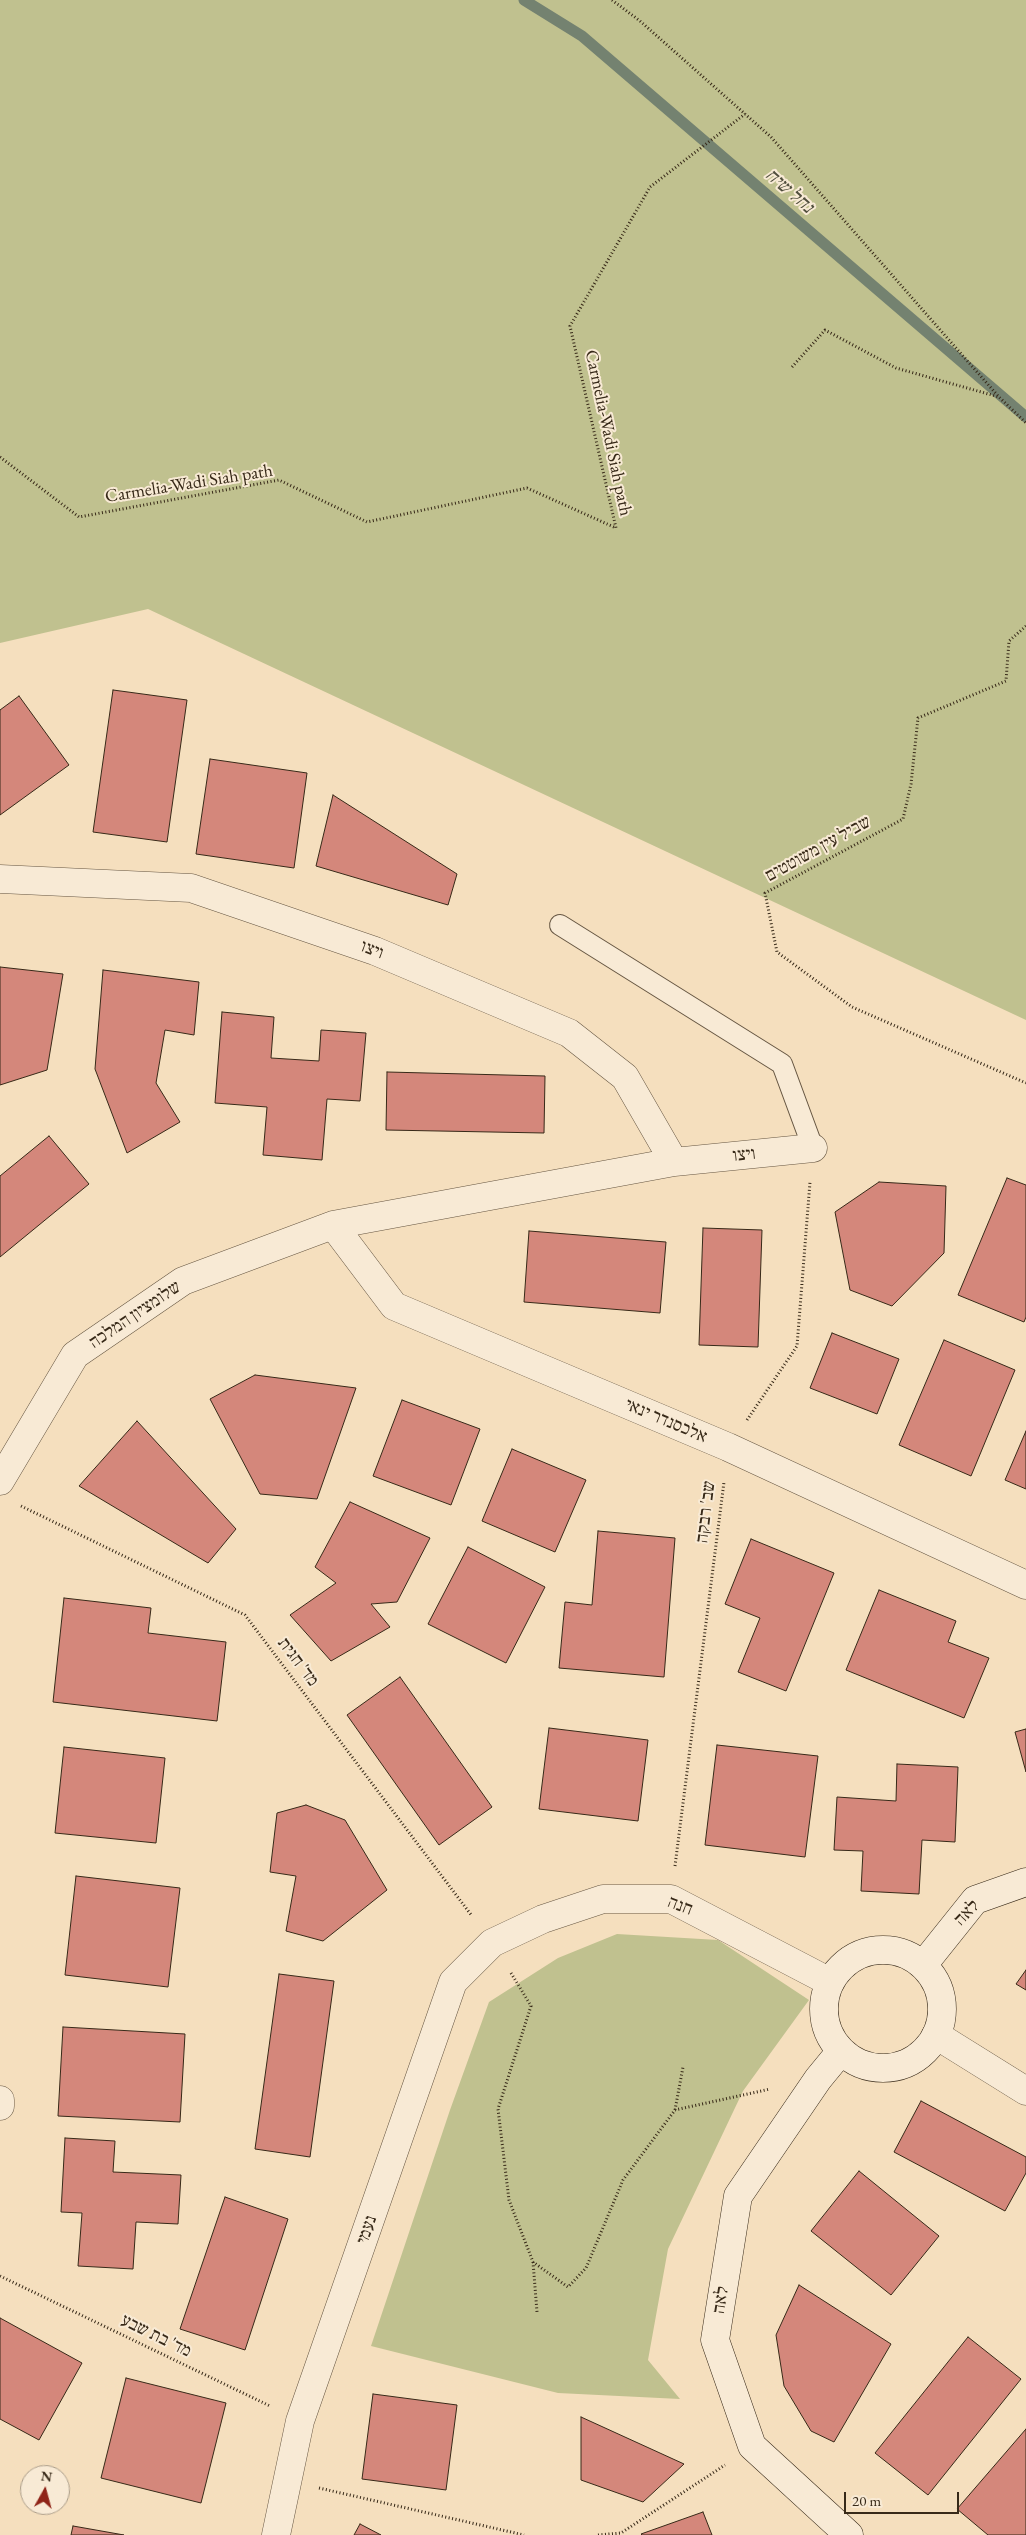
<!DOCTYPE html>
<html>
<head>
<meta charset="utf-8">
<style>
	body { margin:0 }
	#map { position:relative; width:1026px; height:2535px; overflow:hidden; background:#f5dfbe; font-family:"EB Garamond",serif }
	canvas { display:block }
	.north { position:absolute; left:20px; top:2465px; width:50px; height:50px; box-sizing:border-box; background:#f8ead5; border:1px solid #ab9d89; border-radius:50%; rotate:7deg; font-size:14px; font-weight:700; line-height:20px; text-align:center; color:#372918 }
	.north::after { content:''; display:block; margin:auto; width:18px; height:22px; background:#8f2418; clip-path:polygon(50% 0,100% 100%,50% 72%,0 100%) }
	.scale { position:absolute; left:844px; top:2492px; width:115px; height:22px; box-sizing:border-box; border:2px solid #372918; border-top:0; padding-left:6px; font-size:15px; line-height:18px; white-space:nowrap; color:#372918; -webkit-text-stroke:4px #f8ead5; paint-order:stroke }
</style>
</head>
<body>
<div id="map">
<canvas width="1026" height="2535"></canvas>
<div class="north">N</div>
<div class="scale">20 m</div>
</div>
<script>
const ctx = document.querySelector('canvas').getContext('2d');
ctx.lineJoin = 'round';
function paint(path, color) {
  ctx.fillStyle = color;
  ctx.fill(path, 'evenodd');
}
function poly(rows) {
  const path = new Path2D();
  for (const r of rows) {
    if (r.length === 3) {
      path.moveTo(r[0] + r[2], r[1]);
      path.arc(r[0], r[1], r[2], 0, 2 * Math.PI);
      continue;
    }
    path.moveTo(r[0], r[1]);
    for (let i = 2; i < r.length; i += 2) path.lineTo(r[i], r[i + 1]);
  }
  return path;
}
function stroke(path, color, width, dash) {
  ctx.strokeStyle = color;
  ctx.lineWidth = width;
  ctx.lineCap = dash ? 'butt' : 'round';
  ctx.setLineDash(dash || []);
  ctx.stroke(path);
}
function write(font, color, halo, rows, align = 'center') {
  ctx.font = font + ' "EB Garamond","Frank Ruhl Libre",serif';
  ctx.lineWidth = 4;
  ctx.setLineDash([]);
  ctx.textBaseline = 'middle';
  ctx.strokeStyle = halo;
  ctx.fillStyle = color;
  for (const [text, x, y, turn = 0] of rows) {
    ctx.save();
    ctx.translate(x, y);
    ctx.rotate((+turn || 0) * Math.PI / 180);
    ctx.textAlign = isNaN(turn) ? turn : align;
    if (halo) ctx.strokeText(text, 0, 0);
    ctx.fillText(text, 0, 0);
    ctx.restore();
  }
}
const green = poly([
	[0,0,1026,0,1026,1020,148,609,0,643],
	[617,1934,718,1940,809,2000,743,2091,668,2249,648,2360,680,2399,558,2393,371,2346,450,2110,489,2002,558,1958]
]);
const stream = poly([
	[524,0,582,36,1026,417]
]);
const building = poly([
	[113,690,187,700,167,842,93,832,113,690],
	[19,696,69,765,0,815,0,710,19,696],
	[210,759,307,773,294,868,196,854,210,759],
	[333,795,457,874,448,905,316,866,333,795],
	[0,967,63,974,47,1070,0,1085,0,967],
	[103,970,199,982,194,1035,165,1030,156,1083,180,1122,127,1153,95,1069,103,970],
	[222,1012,274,1017,271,1058,319,1061,321,1030,366,1033,360,1101,327,1099,322,1160,263,1155,267,1107,215,1103,222,1012],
	[387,1072,545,1076,544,1133,386,1130,387,1072],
	[49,1136,89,1184,0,1257,0,1176,49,1136],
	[1007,1178,1026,1185,1026,1317,1024,1322,958,1295,1007,1178],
	[879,1182,946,1186,944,1253,892,1306,850,1290,835,1212,879,1182],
	[703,1228,762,1230,758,1347,699,1345,703,1228],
	[529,1231,666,1242,660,1313,524,1302,529,1231],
	[832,1333,899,1359,877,1414,810,1388,832,1333],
	[944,1340,1015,1370,971,1476,899,1445,944,1340],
	[255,1375,356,1388,317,1499,260,1494,210,1399,255,1375],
	[402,1400,480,1429,451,1505,373,1476,402,1400],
	[137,1421,236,1529,208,1563,79,1486,137,1421],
	[1026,1431,1026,1489,1005,1480,1026,1431],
	[512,1449,586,1480,555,1552,482,1521,512,1449],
	[350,1502,430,1538,397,1602,371,1604,390,1627,331,1661,290,1615,336,1583,315,1567,350,1502],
	[598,1531,675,1538,664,1677,559,1668,565,1602,592,1605,598,1531],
	[751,1539,834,1573,786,1691,738,1672,760,1618,725,1604,751,1539],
	[468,1547,545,1587,506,1663,428,1624,468,1547],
	[879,1590,956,1621,948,1642,989,1658,964,1718,846,1670,879,1590],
	[64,1598,151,1608,148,1633,226,1642,217,1721,53,1702,64,1598],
	[400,1677,492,1807,439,1845,347,1715,400,1677],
	[549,1728,648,1740,638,1821,539,1809,549,1728],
	[1026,1729,1026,1772,1015,1732,1026,1729],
	[717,1745,818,1756,805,1857,705,1845,717,1745],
	[64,1747,165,1758,156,1843,55,1833,64,1747],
	[897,1764,958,1767,955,1842,922,1840,919,1894,861,1891,863,1851,834,1850,837,1797,896,1801,897,1764],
	[306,1805,345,1820,387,1890,323,1941,286,1931,296,1876,270,1872,277,1813,306,1805],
	[76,1876,180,1888,168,1987,65,1975,76,1876],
	[1026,1970,1026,1990,1016,1984,1026,1970],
	[279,1974,334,1981,310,2157,255,2149,279,1974],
	[63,2027,185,2034,180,2122,58,2116,63,2027],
	[921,2101,1026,2157,1026,2173,1005,2211,894,2152,921,2101],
	[65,2138,115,2141,113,2172,181,2175,178,2224,136,2222,133,2269,78,2266,82,2213,61,2212,65,2138],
	[859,2171,939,2236,891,2295,811,2231,859,2171],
	[225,2197,288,2219,245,2350,180,2329,225,2197],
	[799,2285,891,2344,834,2442,811,2431,784,2386,776,2335,799,2285],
	[0,2318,82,2363,39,2440,0,2419,0,2318],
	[968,2337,1021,2379,928,2495,875,2453,968,2337],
	[126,2378,226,2403,201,2503,101,2478,126,2378],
	[373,2394,457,2405,446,2490,362,2479,373,2394],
	[581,2417,684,2464,643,2502,581,2480,581,2417],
	[1026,2429,1026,2535,988,2535,957,2509,1026,2429],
	[703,2512,712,2535,642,2535,641,2534,703,2512],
	[360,2524,381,2535,354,2535,360,2524],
	[73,2526,124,2535,71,2535,73,2526]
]);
const path = poly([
	[612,0,640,21,771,137,999,397,1026,423],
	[792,367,825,330,896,368,999,397],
	[0,457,79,517,279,480,367,522,527,488,616,528,570,326,650,187,745,114],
	[1026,626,1009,641,1006,681,918,718,911,784,903,819,765,893,777,952,852,1007,1026,1083],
	[747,1420,797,1346,810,1182],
	[21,1506,245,1615,472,1916],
	[675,1866,724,1482],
	[511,1973,531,2006,498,2109,509,2200,533,2262,568,2287,586,2268,623,2180,675,2110,770,2089],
	[675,2110,683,2067],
	[533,2262,537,2312],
	[0,2276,270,2406],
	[319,2488,524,2535],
	[598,2535,621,2533,725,2465]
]);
const lane = poly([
	[560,925,782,1064,813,1148]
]);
const street = poly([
	[0,879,191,888,375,951,569,1033,625,1077,674,1162,333,1225,183,1281,75,1355,0,1481],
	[674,1162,813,1148],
	[333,1225,394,1306,728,1447,1026,1585],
	[936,2035,1026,2091],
	[0,2100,0,2106],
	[276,2535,300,2421,453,1982,492,1943,543,1919,603,1899,671,1899,830,1982]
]);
const secondary = poly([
	[883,2009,59],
	[923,1965,975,1900,1026,1882],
	[841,2051,818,2079,738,2196,715,2340,752,2446,849,2535]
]);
const streetNames = [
	["Carmelia-Wadi Siah path",608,433,78],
	["Carmelia-Wadi Siah path",189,484,-9],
	["שביל עין משוטטים",818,849,-29],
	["ויצו",372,950,21],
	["ויצו",744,1155,-6],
	["שלומציון המלכה",135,1315,-34],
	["אלכסנדר ינאי",666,1421,23],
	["שב' רבקה",706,1512,-83],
	["מד' חגית",298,1662,53],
	["חנה",680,1906,21],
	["לאה",967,1913,-46],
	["נעמי",367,2230,-71],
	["לאה",721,2300,-81],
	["מד' בת שבע",156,2336,26]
];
const waterNames = [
	["נחל שיח",789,191,41]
];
paint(green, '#c0c18f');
stroke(stream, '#748270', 11);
paint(building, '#d4877b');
stroke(building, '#372918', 1);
stroke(lane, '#665642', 22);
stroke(street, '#665642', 29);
stroke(secondary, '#372918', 29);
stroke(path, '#372918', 3, [1, 2.5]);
stroke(lane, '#f8ead5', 20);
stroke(street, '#f8ead5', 28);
stroke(secondary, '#f8ead5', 28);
write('18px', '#372918', '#f8ead5', streetNames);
write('italic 19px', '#504e3d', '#f8ead5', waterNames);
</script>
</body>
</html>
